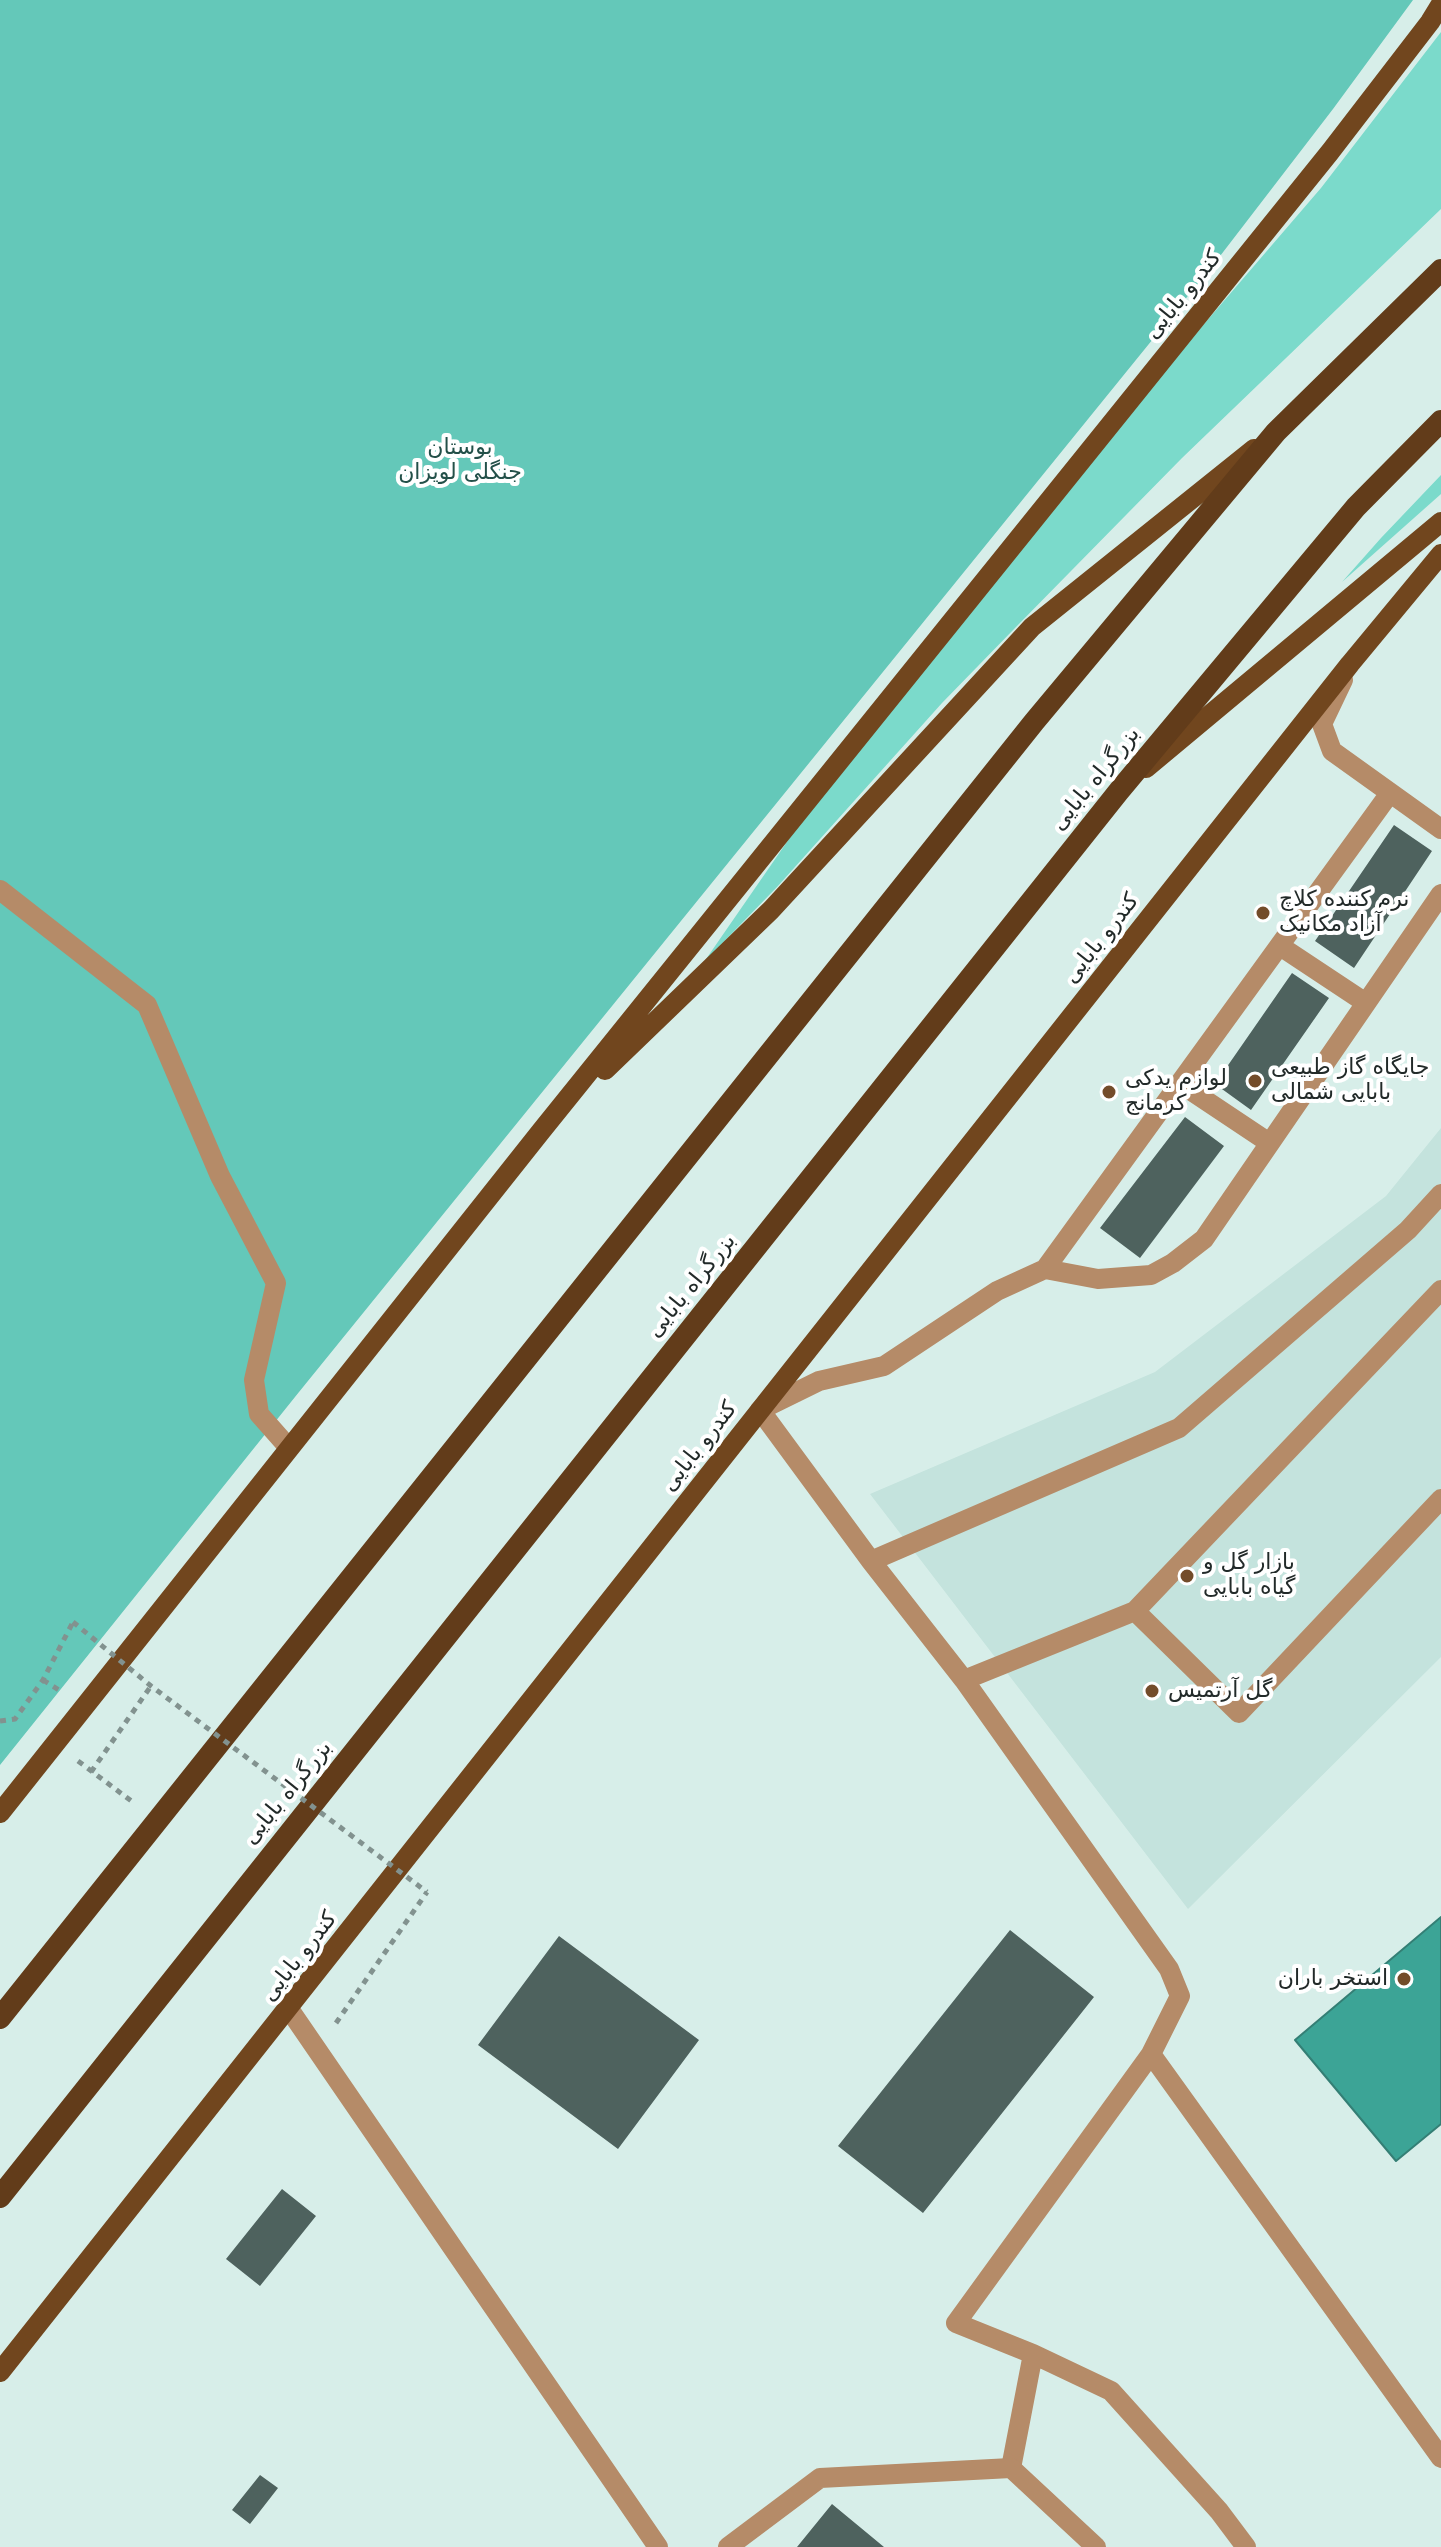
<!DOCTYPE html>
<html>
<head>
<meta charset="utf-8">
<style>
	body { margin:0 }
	canvas { display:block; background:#d7eee9 }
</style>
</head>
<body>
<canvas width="1441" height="2547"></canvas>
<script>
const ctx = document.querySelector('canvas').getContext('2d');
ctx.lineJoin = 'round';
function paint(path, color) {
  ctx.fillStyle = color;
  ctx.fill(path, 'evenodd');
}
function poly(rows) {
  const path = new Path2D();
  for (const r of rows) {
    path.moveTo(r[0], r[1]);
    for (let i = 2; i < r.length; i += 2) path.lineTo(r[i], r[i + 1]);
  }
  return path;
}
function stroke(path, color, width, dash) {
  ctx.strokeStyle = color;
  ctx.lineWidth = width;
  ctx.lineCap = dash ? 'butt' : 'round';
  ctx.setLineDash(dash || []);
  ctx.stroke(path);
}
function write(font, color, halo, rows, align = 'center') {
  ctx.font = font + ' "DejaVu Sans","Noto Naskh Arabic",sans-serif';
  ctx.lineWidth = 8;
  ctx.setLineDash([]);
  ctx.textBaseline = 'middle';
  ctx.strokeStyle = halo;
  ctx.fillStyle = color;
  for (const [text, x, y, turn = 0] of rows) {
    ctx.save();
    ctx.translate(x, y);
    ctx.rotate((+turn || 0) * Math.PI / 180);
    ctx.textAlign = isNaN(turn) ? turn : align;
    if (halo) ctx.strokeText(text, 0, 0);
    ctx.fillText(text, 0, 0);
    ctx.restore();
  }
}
const built = poly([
	[1441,1128,1441,1657,1188,1909,870,1494,1155,1372,1386,1196]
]);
const green = poly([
	[1441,32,1441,209,1182,458,1015,628,942,703,777,887,704,962,809,810,1180,352,1321,188],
	[1441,475,1441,494,1342,582,1381,538]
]);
const forest = poly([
	[0,0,1413,0,1333,109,1217,260,299,1392,0,1765]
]);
const water = poly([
	[1441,1917,1441,2124,1396,2161,1295,2040,1441,1917]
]);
const building = poly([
	[1394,825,1432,851,1354,968,1315,941],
	[1292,973,1329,998,1251,1110,1215,1084],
	[1185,1117,1224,1146,1140,1258,1100,1228],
	[1010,1930,1094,1997,923,2213,838,2146],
	[559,1936,699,2040,618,2149,478,2045],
	[282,2189,316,2216,260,2286,226,2259],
	[260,2475,278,2488,250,2524,232,2510],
	[832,2504,884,2547,797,2547]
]);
const path = poly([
	[43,1680,59,1690],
	[0,1721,15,1719,43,1680,73,1622],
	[78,1761,134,1803],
	[91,1772,151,1686],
	[336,2023,427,1892]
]);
const service = poly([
	[1343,680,1322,724,1332,751,1441,829],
	[1280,946,1366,1003],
	[1181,1084,1268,1142],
	[1045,1269,1390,793],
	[871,1561,1179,1428,1408,1230,1441,1194],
	[1135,1611,1239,1713,1441,1499],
	[964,1680,1135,1611,1441,1290],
	[1151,2054,1441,2458],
	[1011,2468,1033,2354],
	[1246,2547,1219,2511,1111,2391,1033,2354,956,2323,1151,2054,1180,1996,1169,1969,964,1680,871,1561,760,1410,819,1381,884,1366,997,1291,1045,1269,1098,1279,1151,1275,1173,1263,1204,1239,1441,894]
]);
const minor = poly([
	[0,890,147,1005,220,1176,276,1283,254,1380,259,1414,289,1448],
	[289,2009,658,2547],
	[728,2547,820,2478,1011,2468,1096,2547]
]);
const primary = poly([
	[1146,768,1441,522],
	[605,1070,771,910,1032,627,1254,449],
	[0,1813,542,1130,1330,152,1430,22,1441,4],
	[0,2372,1350,664,1441,554]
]);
const trunk = poly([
	[0,2018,1034,722,1276,432,1441,270],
	[0,2197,1119,791,1356,507,1441,421]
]);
const pathBridge = poly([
	[73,1622,151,1686,427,1892]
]);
const markers = [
	[1263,913,8,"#734c2a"],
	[1255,1081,8,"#734c2a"],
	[1109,1092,8,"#734c2a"],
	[1187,1576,8,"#734c2a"],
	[1152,1691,8,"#734c2a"],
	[1404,1979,8,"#734c2a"]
];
const streetNames = [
	["کندرو بابایی",1184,295,-51],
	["بزرگراه بابایی",1096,779,-51],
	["کندرو بابایی",1102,939,-52],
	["بزرگراه بابایی",692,1286,-51],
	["کندرو بابایی",700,1447,-52],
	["بزرگراه بابایی",288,1793,-51],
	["کندرو بابایی",300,1957,-52]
];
const parkNames = [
	["بوستان",460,448],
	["جنگلی لویزان",460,473]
];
const poiNames = [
	["نرم کننده کلاچ",1279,900],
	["آزاد مکانیک",1279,925],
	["جایگاه گاز طبیعی",1271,1068],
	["بابایی شمالی",1271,1093],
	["لوازم یدکی",1125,1079],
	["کرمانج",1125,1104],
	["بازار گل و",1203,1563],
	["گیاه بابایی",1203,1588],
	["گل آرتمیس",1168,1691],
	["استخر باران",1388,1979,"right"]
];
paint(built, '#c4e3dd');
paint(green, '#7bdacb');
paint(forest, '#64c8b9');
paint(water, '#3ca496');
stroke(water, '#347f75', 2);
paint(building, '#4e625e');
stroke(path, '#82928f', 5, [6, 6]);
stroke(service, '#b58b68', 20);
stroke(minor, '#b58b68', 20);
stroke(primary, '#71461e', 20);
stroke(trunk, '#623c1a', 22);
stroke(pathBridge, '#82928f', 5, [6, 6]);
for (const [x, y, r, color] of markers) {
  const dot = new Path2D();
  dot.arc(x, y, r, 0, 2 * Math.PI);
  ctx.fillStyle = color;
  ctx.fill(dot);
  stroke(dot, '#fff', 3);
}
write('22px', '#222a29', '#fff', streetNames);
write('22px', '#235049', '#fff', parkNames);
write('22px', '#222a29', '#fff', poiNames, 'left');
</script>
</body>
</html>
